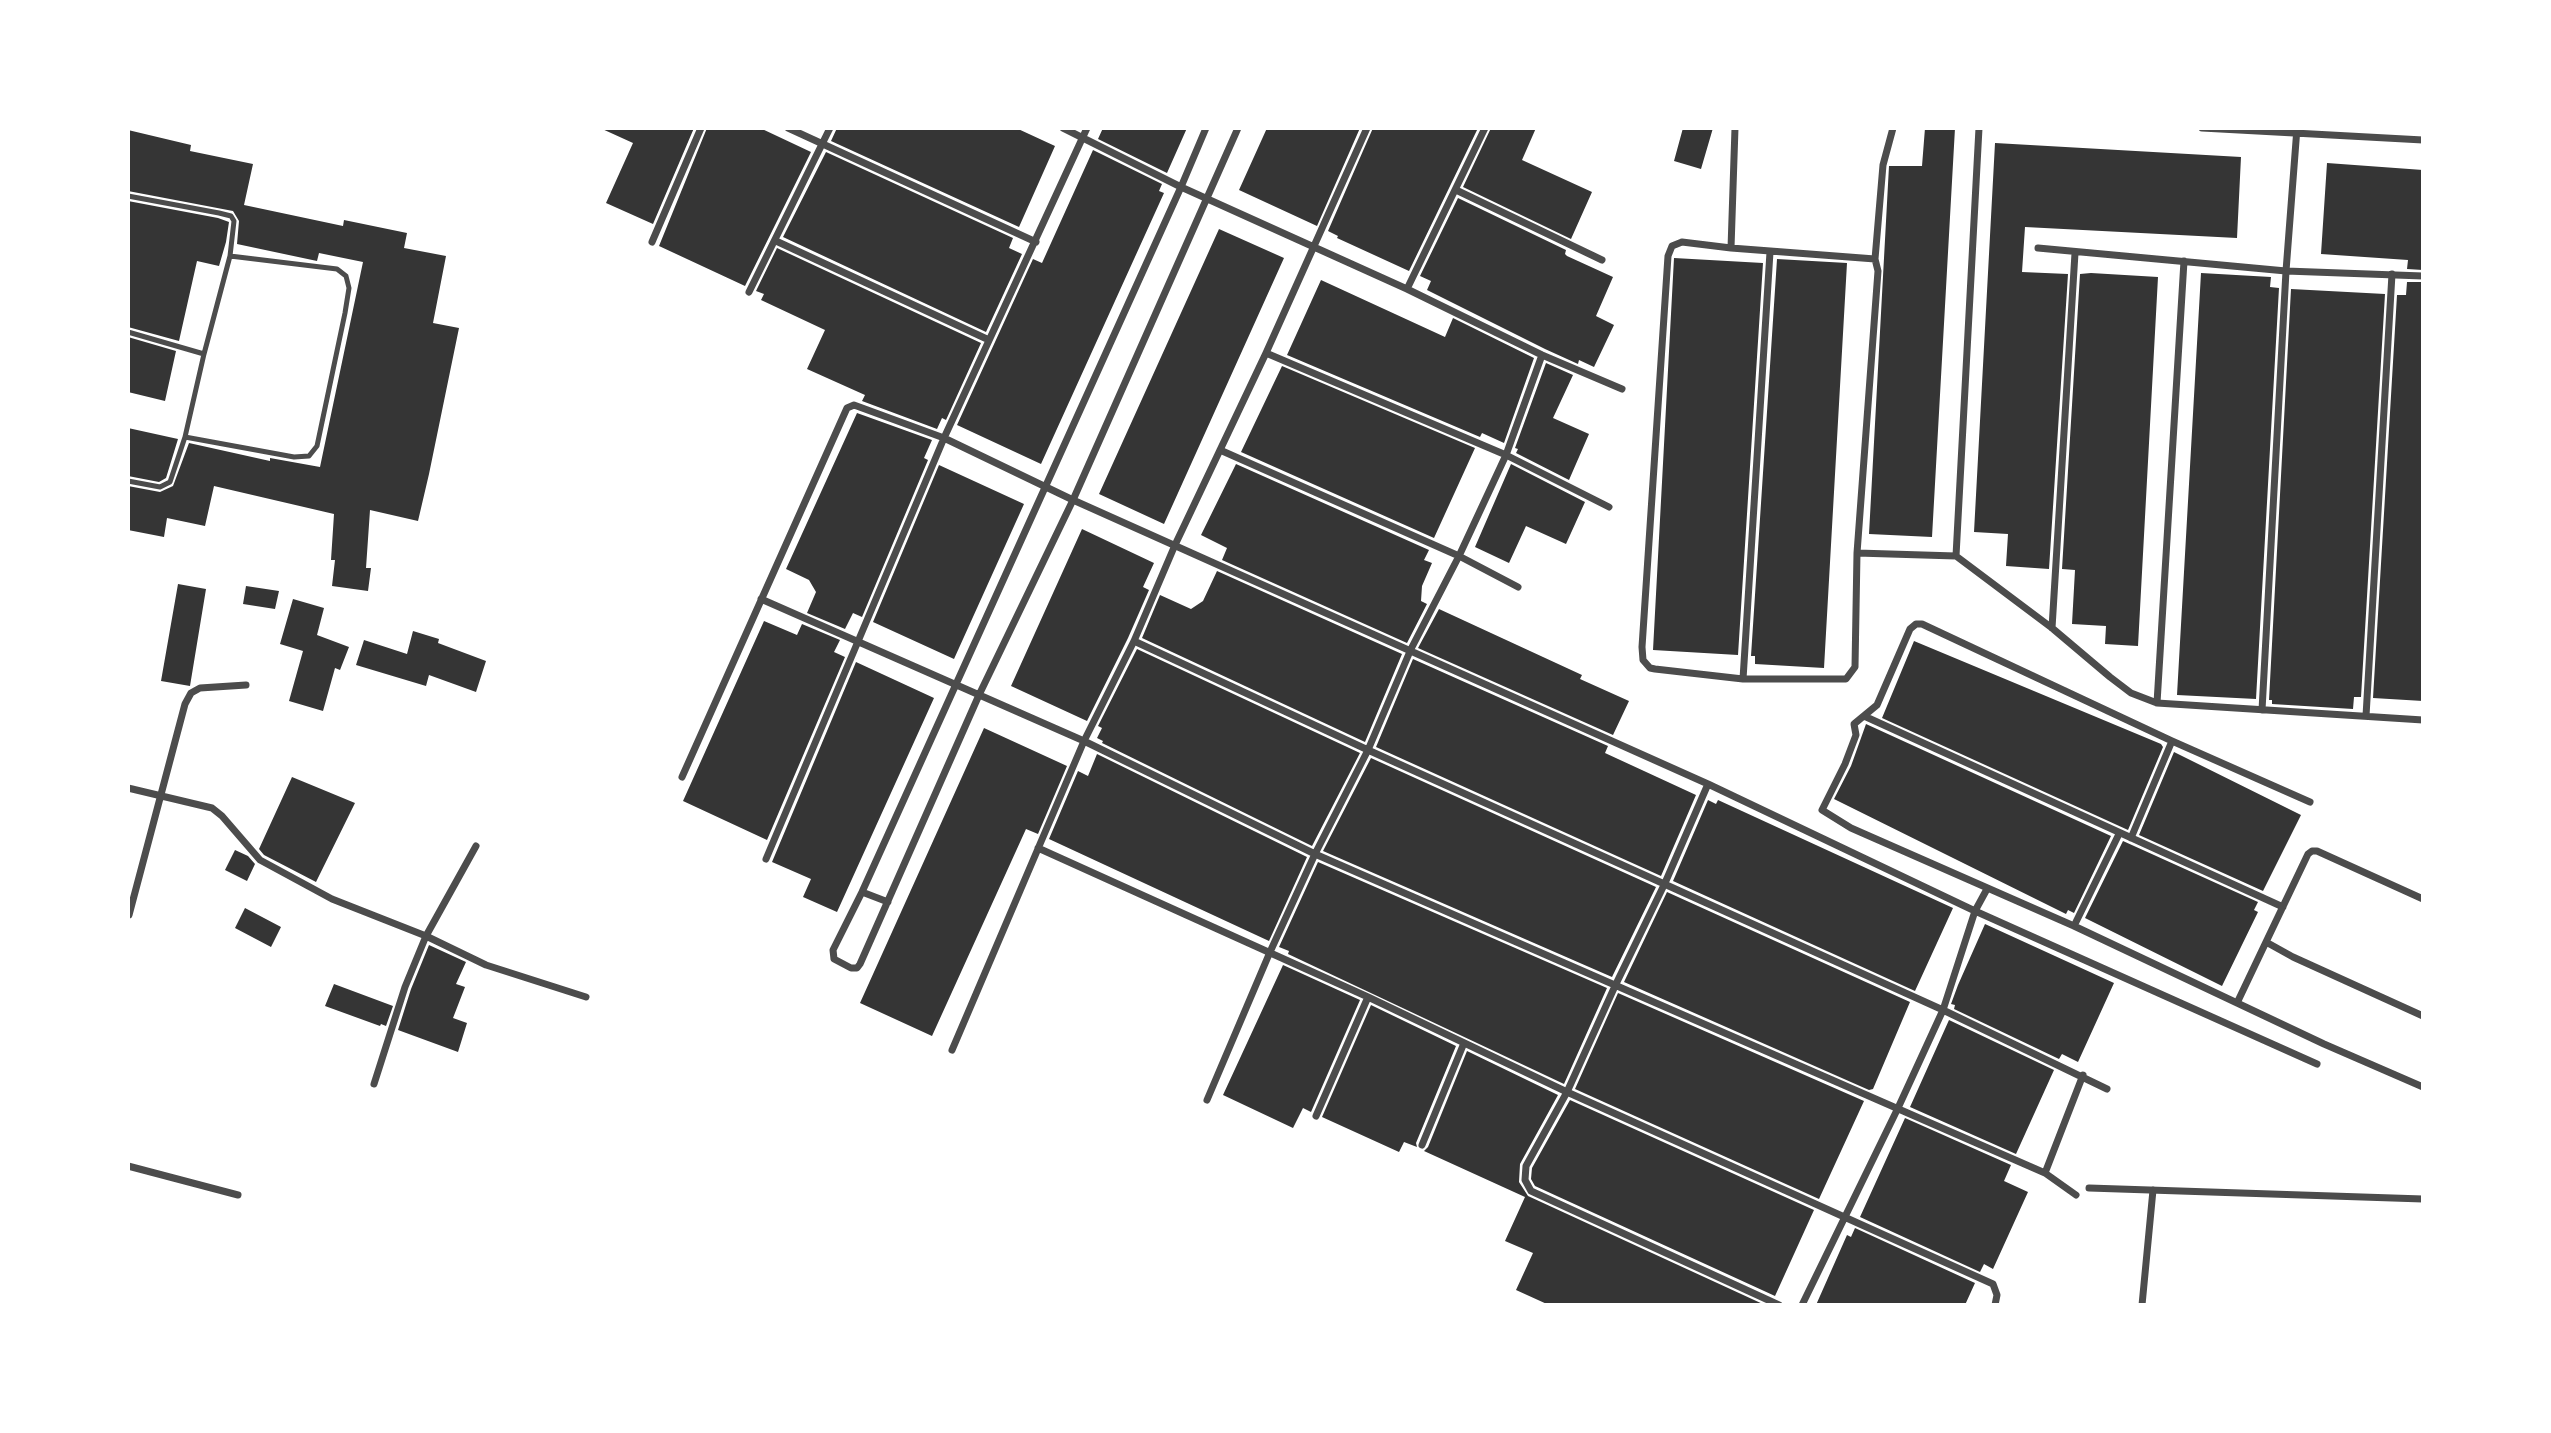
<!DOCTYPE html>
<html>
<head>
<meta charset="utf-8">
<style>
	body { margin:0 }
	#map { position:relative; width:2551px; height:1433px; overflow:hidden; background:#fff; font-family:Jost,sans-serif }
	canvas { display:block }
	.frame { position:absolute; inset:0; border:130px solid #fff; pointer-events:none }
</style>
</head>
<body>
<div id="map">
<canvas width="2551" height="1433"></canvas>
<div class="frame"></div>
</div>
<script>
const ctx = document.querySelector('canvas').getContext('2d');
ctx.lineJoin = 'round';
function paint(path, color) {
  ctx.fillStyle = color;
  ctx.fill(path, 'evenodd');
}
function poly(rows) {
  const path = new Path2D();
  for (const r of rows) {
    path.moveTo(r[0], r[1]);
    for (let i = 2; i < r.length; i += 2) path.lineTo(r[i], r[i + 1]);
  }
  return path;
}
function stroke(path, color, width, dash) {
  ctx.strokeStyle = color;
  ctx.lineWidth = width;
  ctx.lineCap = dash ? 'butt' : 'round';
  ctx.setLineDash(dash || []);
  ctx.stroke(path);
}
const building = poly([
	[600,128,694,128,653,224,606,203,633,143],
	[707,128,760,128,811,152,745,286,659,246],
	[837,128,1016,128,1055,146,1019,227,831,141],
	[1103,128,1187,128,1167,173,1098,139],
	[1267,128,1360,128,1317,226,1239,190],
	[1373,128,1478,128,1409,271,1337,238,1338,236,1328,231],
	[1491,128,1536,128,1522,160,1592,192,1571,239,1463,187],
	[1683,128,1713,128,1701,169,1674,161],
	[1925,128,1955,128,1932,537,1869,534,1889,166,1922,166],
	[128,130,191,145,190,151,253,164,244,205,343,226,344,220,407,233,404,248,446,256,433,323,459,328,429,474,418,521,370,510,366,568,371,568,368,591,332,586,335,560,331,560,334,514,214,486,205,526,167,518,164,537,128,530,128,486,160,492,173,486,189,443,270,461,270,458,320,467,363,262,319,253,317,261,237,244,239,221,233,211,128,191],
	[1995,143,2241,157,2237,238,2025,227,2022,272,2068,274,2049,569,2006,566,2008,534,1974,532],
	[1093,150,1162,184,1159,191,1164,193,1041,464,957,425,1033,259,1042,263],
	[826,152,1013,238,1009,248,1022,254,986,332,783,237],
	[2327,163,2423,170,2423,270,2407,269,2408,260,2321,254],
	[1458,198,1566,250,1565,254,1567,256,1613,277,1596,316,1614,325,1594,367,1579,360,1578,364,1545,349,1427,290,1431,281,1420,276],
	[128,201,218,218,229,222,226,242,219,266,197,261,179,341,128,327],
	[1219,229,1284,258,1164,524,1099,494],
	[777,248,981,343,946,420,942,418,937,429,862,401,865,395,807,369,825,330,761,300,764,294,756,291],
	[1674,258,1763,263,1738,655,1653,650],
	[1777,259,1847,263,1824,668,1755,664,1755,656,1751,656],
	[2091,273,2158,277,2138,646,2105,644,2106,626,2072,624,2075,570,2062,569,2080,274],
	[2201,273,2271,277,2270,287,2279,288,2256,699,2177,695],
	[1321,280,1445,337,1453,318,1534,358,1504,443,1482,433,1480,437,1287,355],
	[2407,282,2423,282,2423,701,2373,698,2397,295,2406,295],
	[2291,289,2385,294,2361,697,2354,697,2353,709,2272,704,2272,700,2269,700],
	[128,337,176,351,165,401,128,392],
	[1546,363,1573,375,1553,418,1589,434,1569,480,1516,453,1518,449,1515,448],
	[1282,366,1475,448,1434,538,1241,452],
	[857,413,932,440,924,458,928,460,862,617,853,613,845,629,807,613,816,592,809,580,786,569],
	[128,428,178,439,166,478,159,482,128,476],
	[1236,464,1429,550,1424,560,1432,563,1422,586,1421,601,1427,604,1407,643,1222,560,1227,548,1201,535],
	[1511,464,1585,502,1566,544,1526,526,1509,563,1475,547],
	[939,465,1024,504,954,659,873,622],
	[1082,529,1154,563,1143,587,1149,590,1128,638,1087,721,1011,686],
	[1217,571,1402,654,1365,742,1142,638,1160,595,1191,609,1203,601],
	[178,584,206,589,190,686,161,681],
	[246,586,279,591,275,609,243,604],
	[293,599,324,608,317,635,349,647,340,670,335,668,323,711,289,701,303,651,280,644],
	[1439,609,1582,675,1580,679,1629,701,1613,735,1418,648],
	[764,621,797,635,802,624,840,640,834,652,845,657,767,840,683,801],
	[413,631,439,639,438,643,486,661,476,692,429,675,426,686,356,665,364,640,407,654],
	[1914,641,2161,744,2163,747,2128,830,1882,718],
	[1137,649,1360,753,1312,846,1102,743,1103,741,1097,738,1102,728,1098,726],
	[1413,659,1608,746,1605,753,1696,795,1661,876,1376,747],
	[856,662,934,698,837,912,803,897,811,879,772,862],
	[1866,724,2111,836,2074,913,2068,910,2066,914,1834,799,1851,766],
	[984,728,1067,766,1038,834,1026,829,932,1036,860,1003],
	[2174,752,2301,815,2263,891,2139,835],
	[1097,754,1307,857,1269,941,1049,839,1078,771,1088,776],
	[1371,758,1656,887,1612,977,1323,851],
	[292,777,355,803,316,882,264,855,259,849],
	[1708,800,1716,804,1718,800,1953,908,1915,991,1673,881],
	[2123,841,2258,902,2254,910,2258,912,2222,986,2085,918],
	[235,850,248,856,255,864,247,881,225,870],
	[1318,862,1607,988,1564,1084,1288,954,1289,951,1279,947],
	[1667,892,1910,1002,1873,1089,1869,1090,1624,982],
	[245,908,281,927,271,947,235,928],
	[1985,924,2114,983,2078,1062,2062,1054,2059,1059,1954,1009,1955,1005,1951,1004,1958,985],
	[429,945,466,962,456,984,465,987,453,1018,467,1023,458,1052,398,1030,411,989],
	[1283,965,1360,1000,1311,1112,1303,1108,1293,1128,1223,1095],
	[334,984,393,1006,386,1026,381,1024,380,1026,325,1006],
	[1618,993,1864,1101,1819,1199,1575,1089],
	[1371,1005,1456,1046,1416,1143,1417,1147,1404,1142,1399,1152,1322,1117],
	[1949,1020,2054,1070,2016,1154,1910,1107],
	[1467,1051,1558,1095,1520,1164,1519,1182,1528,1196,1765,1305,1549,1305,1516,1290,1533,1253,1505,1241,1525,1197,1424,1151,1428,1147],
	[1570,1100,1814,1210,1775,1296,1535,1186,1531,1179,1532,1168],
	[1905,1118,2011,1165,2004,1181,2028,1192,1993,1269,1984,1264,1980,1272,1860,1217],
	[1855,1228,1975,1283,1965,1305,1816,1305,1847,1235,1851,1237]
]);
const service = poly([
	[128,196,219,213,231,216,234,221,230,256,204,354],
	[128,332,204,354,185,437,170,482,160,487,128,481],
	[185,437,294,457,309,456,317,446,345,313,349,288,346,276,337,269,230,256]
]);
const minor = poly([
	[788,128,1036,242],
	[1063,128,1181,187,1407,289,1542,355,1622,389],
	[1206,128,1181,187,862,892,833,950,834,959,851,968,857,968,860,964,979,695,1073,500,1238,128],
	[2202,128,2423,140],
	[1456,190,1602,260],
	[776,241,989,340],
	[652,242,701,128],
	[1682,242,1731,248,1875,259,1878,271,1857,553,1855,667,1846,679,1743,679,1655,669,1650,668,1643,660,1642,647,1668,256,1672,246,1682,242],
	[1731,248,1735,128],
	[2038,248,2286,271,2423,276],
	[1875,259,1883,165,1893,128],
	[1407,289,1485,128],
	[749,292,830,128],
	[1266,353,1506,455,1609,507],
	[1220,450,1459,556,1518,587],
	[1857,553,1956,556,2052,628,2110,677,2131,693,2157,703,2423,720],
	[1956,556,1979,128],
	[761,599,1084,741,1315,854,2045,1173,2076,1195],
	[2052,628,2075,253],
	[1134,641,1368,750,1943,1010,2107,1089],
	[1743,679,1770,252],
	[2157,703,2184,261],
	[2262,710,2286,271,2297,128],
	[1864,716,2283,907],
	[2366,716,2392,274],
	[682,777,847,408,854,405,944,438,1073,500,1708,784,1975,911,2317,1064],
	[1708,784,1665,883,1615,986,1567,1092,1526,1166,1525,1180,1531,1191,1779,1305],
	[128,788,212,808,222,816,260,860,332,899,426,936,486,965,586,997],
	[2310,802,2172,741,1922,624,1916,624,1910,629,1877,705,1854,724,1856,735,1845,764,1822,810,1851,828,2074,926,2324,1044,2423,1087],
	[2131,838,2172,741],
	[1038,848,1368,997,1567,1092,1993,1284,1997,1295,1995,1305],
	[766,859,944,438,1087,128],
	[862,892,888,902],
	[129,915,185,704,191,693,200,688,246,685],
	[2074,926,2119,834],
	[2266,942,2308,854,2312,851,2317,851,2423,899],
	[2237,1003,2266,942,2293,957,2423,1016],
	[952,1050,1084,741,1134,641,1175,545,1266,353,1367,128],
	[374,1084,405,987,426,936,476,846],
	[1207,1100,1270,952,1315,854,1368,750,1411,649,1459,556,1506,455,1542,355],
	[1316,1116,1368,997],
	[1422,1145,1464,1043],
	[128,1166,238,1195],
	[2045,1173,2083,1075],
	[2089,1188,2423,1199],
	[1802,1305,1898,1108,1943,1010,1975,911,1987,889],
	[2142,1305,2153,1190]
]);
paint(building, '#353535');
stroke(service, '#4c4c4c', 5);
stroke(minor, '#4c4c4c', 7);
</script>
</body>
</html>
